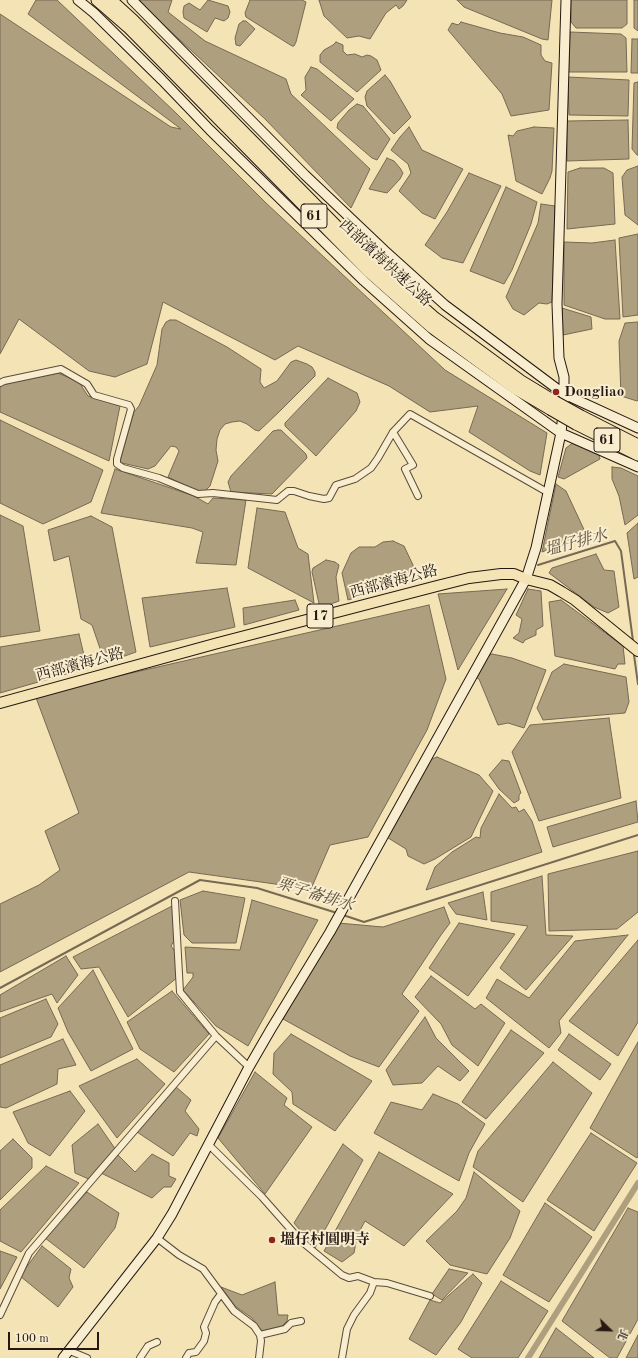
<!DOCTYPE html>
<html>
<head>
<meta charset="utf-8">
<style>
	body { margin:0 }
	#map { position:relative; width:638px; height:1358px; overflow:hidden; background:#f4e4b5; font-family:"Old Standard TT","Noto Serif TC",serif }
	canvas { display:block }
	.north { position:absolute; left:590px; top:1310px; width:40px; height:40px; -webkit-text-stroke:3px #f8edcf; paint-order:stroke; rotate:113deg; font-size:11px; font-weight:700; line-height:16px; text-align:center; color:#251812 }
	.north::after { content:''; display:block; margin:auto; width:14px; height:18px; background:#251812; clip-path:polygon(50% 0,100% 100%,50% 72%,0 100%) }
	.scale { position:absolute; left:8px; top:1332px; width:91px; height:18px; box-sizing:border-box; border:2px solid #251812; border-top:0; padding-left:5px; font-size:12px; line-height:14px; white-space:nowrap; color:#251812; -webkit-text-stroke:3px #f8edcf; paint-order:stroke }
</style>
</head>
<body>
<div id="map">
<canvas width="638" height="1358"></canvas>
<div class="north">北</div>
<div class="scale">100 m</div>
</div>
<script>
const ctx = document.querySelector('canvas').getContext('2d');
ctx.lineJoin = 'round';
function paint(path, color) {
  ctx.fillStyle = color;
  ctx.fill(path, 'evenodd');
}
function poly(rows) {
  const path = new Path2D();
  for (const r of rows) {
    path.moveTo(r[0], r[1]);
    for (let i = 2; i < r.length; i += 2) path.lineTo(r[i], r[i + 1]);
  }
  return path;
}
function stroke(path, color, width, dash) {
  ctx.strokeStyle = color;
  ctx.lineWidth = width;
  ctx.lineCap = dash ? 'butt' : 'round';
  ctx.setLineDash(dash || []);
  ctx.stroke(path);
}
function write(font, color, halo, rows, align = 'center') {
  ctx.font = font + ' "Old Standard TT","Noto Serif TC",serif';
  ctx.lineWidth = 4;
  ctx.setLineDash([]);
  ctx.textBaseline = 'middle';
  ctx.strokeStyle = halo;
  ctx.fillStyle = color;
  for (const [text, x, y, turn = 0] of rows) {
    ctx.save();
    ctx.translate(x, y);
    ctx.rotate((+turn || 0) * Math.PI / 180);
    ctx.textAlign = isNaN(turn) ? turn : align;
    if (halo) ctx.strokeText(text, 0, 0);
    ctx.fillText(text, 0, 0);
    ctx.restore();
  }
}
const water = poly([
	[36,0,57,0,176,113,266,203,445,370,547,433,540,475,530,471,469,432,478,406,430,412,389,386,298,346,275,360,163,302,147,364,115,377,89,371,19,319,0,354,0,14,171,127,181,129,28,14,36,0],
	[137,0,172,0,168,12,205,41,286,79,291,94,370,169,351,208,265,119,137,0],
	[208,0,228,6,230,12,228,18,224,21,215,18,207,32,184,18,183,12,184,6,189,3,200,10,208,0],
	[250,0,302,0,306,2,296,42,294,46,292,46,246,17,245,13,250,0],
	[319,0,407,0,403,6,399,9,396,5,386,13,370,39,359,36,347,38,324,16,319,0],
	[457,0,552,0,548,40,542,39,464,7,457,0],
	[571,0,627,0,627,24,622,28,576,28,571,22,571,0],
	[634,0,638,0,638,31,634,28,634,0],
	[243,21,246,21,255,29,240,46,236,45,235,38,239,24,243,21],
	[461,22,500,33,523,37,541,45,541,55,545,61,552,63,549,110,511,116,502,94,448,30,452,23,458,25,461,22],
	[570,32,621,34,626,38,627,72,569,72,570,32],
	[632,39,638,39,638,73,631,73,632,39],
	[336,42,343,45,343,51,347,55,355,54,362,57,367,55,371,56,377,60,381,70,357,92,320,62,320,55,324,50,333,45,336,42],
	[311,67,317,69,354,99,331,121,301,95,306,90,305,77,311,67],
	[385,75,390,81,411,117,394,134,367,106,365,97,367,91,385,75],
	[568,77,629,80,628,116,569,115,568,77],
	[638,82,638,155,637,155,632,149,634,83,638,82],
	[357,104,363,106,390,139,377,160,372,158,337,128,338,123,349,110,357,104],
	[628,120,629,159,567,161,567,121,628,120],
	[409,127,422,150,463,169,435,219,422,213,399,191,411,173,408,164,391,150,400,137,409,127],
	[534,127,554,128,552,171,550,178,542,194,516,181,508,135,513,136,517,131,534,127],
	[387,158,394,161,400,168,403,173,400,179,387,193,369,189,387,158],
	[638,166,638,225,625,215,622,177,627,170,638,166],
	[580,168,604,168,613,173,615,224,567,229,568,172,580,168],
	[469,173,501,186,463,263,442,258,425,245,447,212,469,173],
	[506,187,537,202,531,224,512,270,504,284,470,271,506,187],
	[541,204,555,206,552,302,547,304,539,303,524,315,513,309,506,297,538,223,541,204],
	[638,234,638,315,623,317,619,238,638,234],
	[615,240,620,319,605,319,564,305,564,242,592,243,615,240],
	[562,308,591,317,592,329,563,335,562,308],
	[170,320,176,320,227,347,261,369,260,382,264,388,277,381,291,362,296,360,307,364,312,367,315,372,315,376,280,411,259,431,255,430,247,424,240,421,232,422,225,424,220,430,217,439,216,450,218,461,210,486,204,492,197,491,168,477,179,451,176,447,171,446,155,466,148,469,122,463,120,461,134,412,139,406,157,365,162,329,166,322,170,320],
	[638,322,638,400,637,401,621,396,619,341,625,323,638,322],
	[58,373,79,382,88,396,120,406,109,461,0,412,0,386,5,384,58,373],
	[328,378,357,393,360,402,356,411,316,456,285,426,285,423,328,378],
	[0,420,103,470,91,502,43,524,0,503,0,420],
	[278,430,281,430,306,454,307,458,272,494,231,492,228,482,231,476,273,431,278,430],
	[574,442,599,455,600,459,564,479,558,477,566,448,574,442],
	[612,467,621,468,638,476,638,515,625,525,619,496,612,479,612,467],
	[115,469,194,496,208,504,213,498,246,500,236,565,196,563,203,532,192,528,101,513,115,469],
	[556,484,566,491,587,536,542,552,556,484],
	[257,508,285,512,298,548,308,554,314,603,248,568,257,508],
	[0,515,23,526,40,631,0,637,0,515],
	[91,516,112,527,136,652,105,663,92,625,81,619,69,556,54,561,48,530,91,516],
	[638,523,638,577,634,579,627,533,638,523],
	[393,541,404,546,413,565,414,575,413,580,348,600,342,573,351,553,359,547,375,547,383,542,393,541],
	[596,554,604,570,614,571,619,607,608,613,594,607,549,573,552,568,596,554],
	[326,560,335,562,339,565,336,577,339,601,320,608,312,572,313,568,326,560],
	[227,588,235,627,150,647,142,598,227,588],
	[507,589,458,670,438,594,507,589],
	[528,589,541,591,543,626,536,630,536,635,525,640,523,643,513,638,519,633,522,619,516,615,528,589],
	[295,600,299,610,244,625,243,608,295,600],
	[561,600,623,646,625,664,618,664,615,669,555,656,549,602,561,600],
	[429,605,446,679,427,730,368,837,330,845,311,889,189,872,0,972,0,904,39,885,60,870,45,831,79,813,35,695,429,605],
	[79,634,87,668,0,693,0,647,79,634],
	[492,654,512,658,546,670,524,728,508,723,498,725,479,679,475,677,486,657,492,654],
	[564,664,626,677,629,702,625,713,543,720,537,708,552,672,564,664],
	[609,718,621,798,539,821,512,752,530,725,609,718],
	[437,757,479,775,493,791,471,837,435,859,424,864,408,856,406,849,385,836,427,761,437,757],
	[502,760,509,761,521,793,519,795,519,800,514,803,499,789,489,775,502,760],
	[499,794,512,808,516,807,519,812,524,809,532,821,542,852,426,890,435,867,452,852,476,837,480,838,481,828,499,794],
	[636,801,638,822,553,847,547,827,636,801],
	[638,851,638,912,617,929,549,931,548,874,638,851],
	[542,876,546,935,573,936,526,990,500,968,528,926,491,921,491,892,542,876],
	[203,891,245,898,236,943,192,943,184,935,180,900,203,891],
	[483,892,487,920,456,914,448,903,483,892],
	[252,900,318,920,248,1046,216,1026,183,990,193,977,193,973,187,973,185,947,240,950,252,900],
	[174,905,177,936,171,946,177,954,178,977,128,1017,99,967,81,969,73,957,174,905],
	[444,907,450,923,441,935,402,994,419,1011,379,1067,350,1056,283,1019,338,923,383,927,444,907],
	[459,923,515,934,468,996,429,968,459,923],
	[628,935,559,1021,561,1033,549,1048,486,998,497,979,529,998,575,941,628,935],
	[638,940,638,1022,618,1056,569,1021,638,940],
	[66,956,78,975,57,1003,52,994,0,1012,0,995,66,956],
	[93,970,133,1049,91,1071,68,1032,58,1008,93,970],
	[431,976,475,1009,481,1004,505,1023,478,1066,452,1045,441,1024,415,997,431,976],
	[172,991,209,1034,174,1072,140,1049,127,1022,172,991],
	[46,999,58,1024,51,1037,0,1058,0,1018,46,999],
	[425,1017,436,1038,469,1071,460,1081,438,1066,422,1083,393,1085,386,1070,425,1017],
	[511,1030,544,1053,486,1119,462,1102,511,1030],
	[291,1034,372,1081,335,1131,293,1104,292,1092,273,1074,274,1053,291,1034],
	[569,1034,611,1064,600,1080,558,1050,569,1034],
	[63,1039,76,1065,58,1069,57,1084,6,1108,0,1107,0,1065,63,1039],
	[638,1042,638,1156,637,1158,590,1128,638,1042],
	[137,1059,165,1084,117,1138,79,1086,137,1059],
	[553,1062,592,1093,523,1202,473,1167,478,1151,553,1062],
	[255,1072,287,1098,284,1105,312,1127,265,1194,218,1138,255,1072],
	[175,1086,191,1100,185,1111,199,1129,197,1136,190,1133,173,1156,137,1132,175,1086],
	[70,1091,85,1111,50,1156,28,1143,13,1112,70,1091],
	[433,1094,458,1104,485,1124,469,1153,459,1181,374,1133,391,1102,422,1110,433,1094],
	[98,1124,116,1150,91,1180,75,1173,72,1145,98,1124],
	[591,1133,637,1163,594,1231,547,1200,591,1133],
	[13,1139,32,1158,32,1168,0,1200,0,1151,13,1139],
	[343,1144,363,1160,315,1248,294,1223,343,1144],
	[379,1152,453,1194,404,1246,365,1221,357,1236,354,1253,342,1262,324,1251,379,1152],
	[117,1154,135,1172,152,1154,169,1163,169,1176,176,1179,171,1187,164,1187,152,1198,101,1173,117,1154],
	[46,1166,79,1183,21,1252,0,1241,0,1210,46,1166],
	[474,1172,520,1211,510,1238,487,1274,450,1265,426,1241,457,1211,466,1198,474,1172],
	[87,1192,119,1213,115,1228,84,1268,45,1238,87,1192],
	[545,1203,592,1237,549,1302,503,1275,545,1203],
	[628,1208,638,1212,638,1319,617,1358,610,1358,562,1321,628,1208],
	[42,1246,71,1269,69,1278,73,1287,58,1307,20,1276,42,1246],
	[0,1251,17,1257,0,1289,0,1251],
	[449,1269,468,1273,442,1300,432,1294,449,1269],
	[473,1274,482,1283,461,1322,436,1355,409,1339,430,1300,440,1303,473,1274],
	[501,1281,548,1311,518,1358,472,1358,458,1349,501,1281],
	[275,1282,278,1315,288,1315,287,1321,282,1326,262,1331,252,1318,235,1306,221,1287,242,1295,275,1282],
	[556,1328,594,1358,539,1358,556,1328],
	[638,1335,638,1358,626,1358,638,1335]
]);
const stream = poly([
	[538,565,615,541,621,551,633,641],
	[634,655,638,684],
	[343,915,364,922,638,835],
	[0,988,200,880,257,888,337,913]
]);
const canal = poly([
	[528,1358,638,1183]
]);
const street = poly([
	[0,383,4,381,61,369,87,384,94,395,129,405,131,409,117,459,117,464,123,468,159,478,198,494,213,493,277,500,288,491,294,491,309,496,324,499,329,498,336,485,355,479,371,468,378,458,393,432,410,414,547,492],
	[393,432,413,465,405,469,418,496],
	[175,901,180,992,216,1036,249,1067],
	[209,1145,262,1197,301,1241,342,1275,349,1278,358,1276,374,1282,387,1283,430,1296],
	[157,1238,179,1255,203,1269,234,1311,254,1326,260,1335,261,1341,259,1358],
	[0,1315,29,1253,216,1036],
	[260,1335,285,1329,291,1323,301,1321],
	[70,1351,87,1358],
	[140,1358,148,1346,157,1342],
	[186,1358,189,1353,196,1352,204,1341,206,1333,204,1327,215,1302,221,1294],
	[342,1358,347,1329,354,1315,370,1293,374,1282]
]);
const secondary = poly([
	[78,0,94,13,162,80,210,130,364,281,429,339,561,433,638,467],
	[132,0,305,175,384,250,445,305,564,394,638,428],
	[63,1358,157,1238,172,1214,249,1067,271,1029,330,932,526,579,536,548,561,433,564,403,564,377,559,358,557,304,566,0]
]);
const primary = poly([
	[0,703,218,643,437,586,469,578,501,574,514,574,526,579,550,585,562,592,575,600,638,651]
]);
const highway = poly([
	[97,0,128,27,369,272,430,326,516,389,550,409],
	[111,0,133,20,374,264,435,318,521,381,554,401],
	[581,416,638,445],
	[576,424,638,455]
]);
const highwayBridge = poly([
	[554,401,581,416],
	[550,409,576,424]
]);
const markers = [
	[556,392,4,"#8f2418"],
	[272,1240,4,"#8f2418"]
];
const shields = [
	[314,216,26],
	[607,440,26],
	[320,616,26]
];
const shieldNames = [
	["61",314,216],
	["61",607,440],
	["17",320,616]
];
const streetNames = [
	["西部濱海快速公路",385,263,43],
	["西部濱海公路",394,582,-15],
	["西部濱海公路",80,665,-15]
];
const poiNames = [
	["Dongliao",564,392],
	["塭仔村圓明寺",280,1240]
];
const waterNames = [
	["塭仔排水",576,543,-15],
	["栗子崙排水",315,895,17]
];
paint(water, '#ae9f7e');
stroke(water, '#776953', 1);
stroke(stream, '#776953', 2);
stroke(canal, '#ae9f7e', 6);
stroke(street, '#594b3b', 8);
stroke(secondary, '#251812', 11);
stroke(primary, '#251812', 12);
stroke(highway, '#251812', 13);
stroke(street, '#f8edcf', 6);
stroke(secondary, '#f8edcf', 9);
stroke(primary, '#f4e4b5', 10);
stroke(highway, '#f4e4b5', 11);
stroke(highwayBridge, '#251812', 13, []);
stroke(highwayBridge, '#f4e4b5', 11);
for (const [x, y, r, color] of markers) {
  const dot = new Path2D();
  dot.arc(x, y, r, 0, 2 * Math.PI);
  ctx.fillStyle = color;
  ctx.fill(dot);
  stroke(dot, '#f8edcf', 1.5);
}
for (const [x, y, w] of shields) {
  const box = new Path2D();
  box.roundRect(x - w / 2, y - 12, w, 24, 3);
  ctx.fillStyle = '#f8edcf';
  ctx.fill(box);
  stroke(box, '#251812', 1);
}
write('bold 14px', '#251812', null, shieldNames);
write('15px', '#251812', '#f8edcf', streetNames);
write('bold 15px', '#251812', '#f8edcf', poiNames, 'left');
write('italic 16px', '#5c4e3d', '#f8edcf', waterNames);
</script>
</body>
</html>
